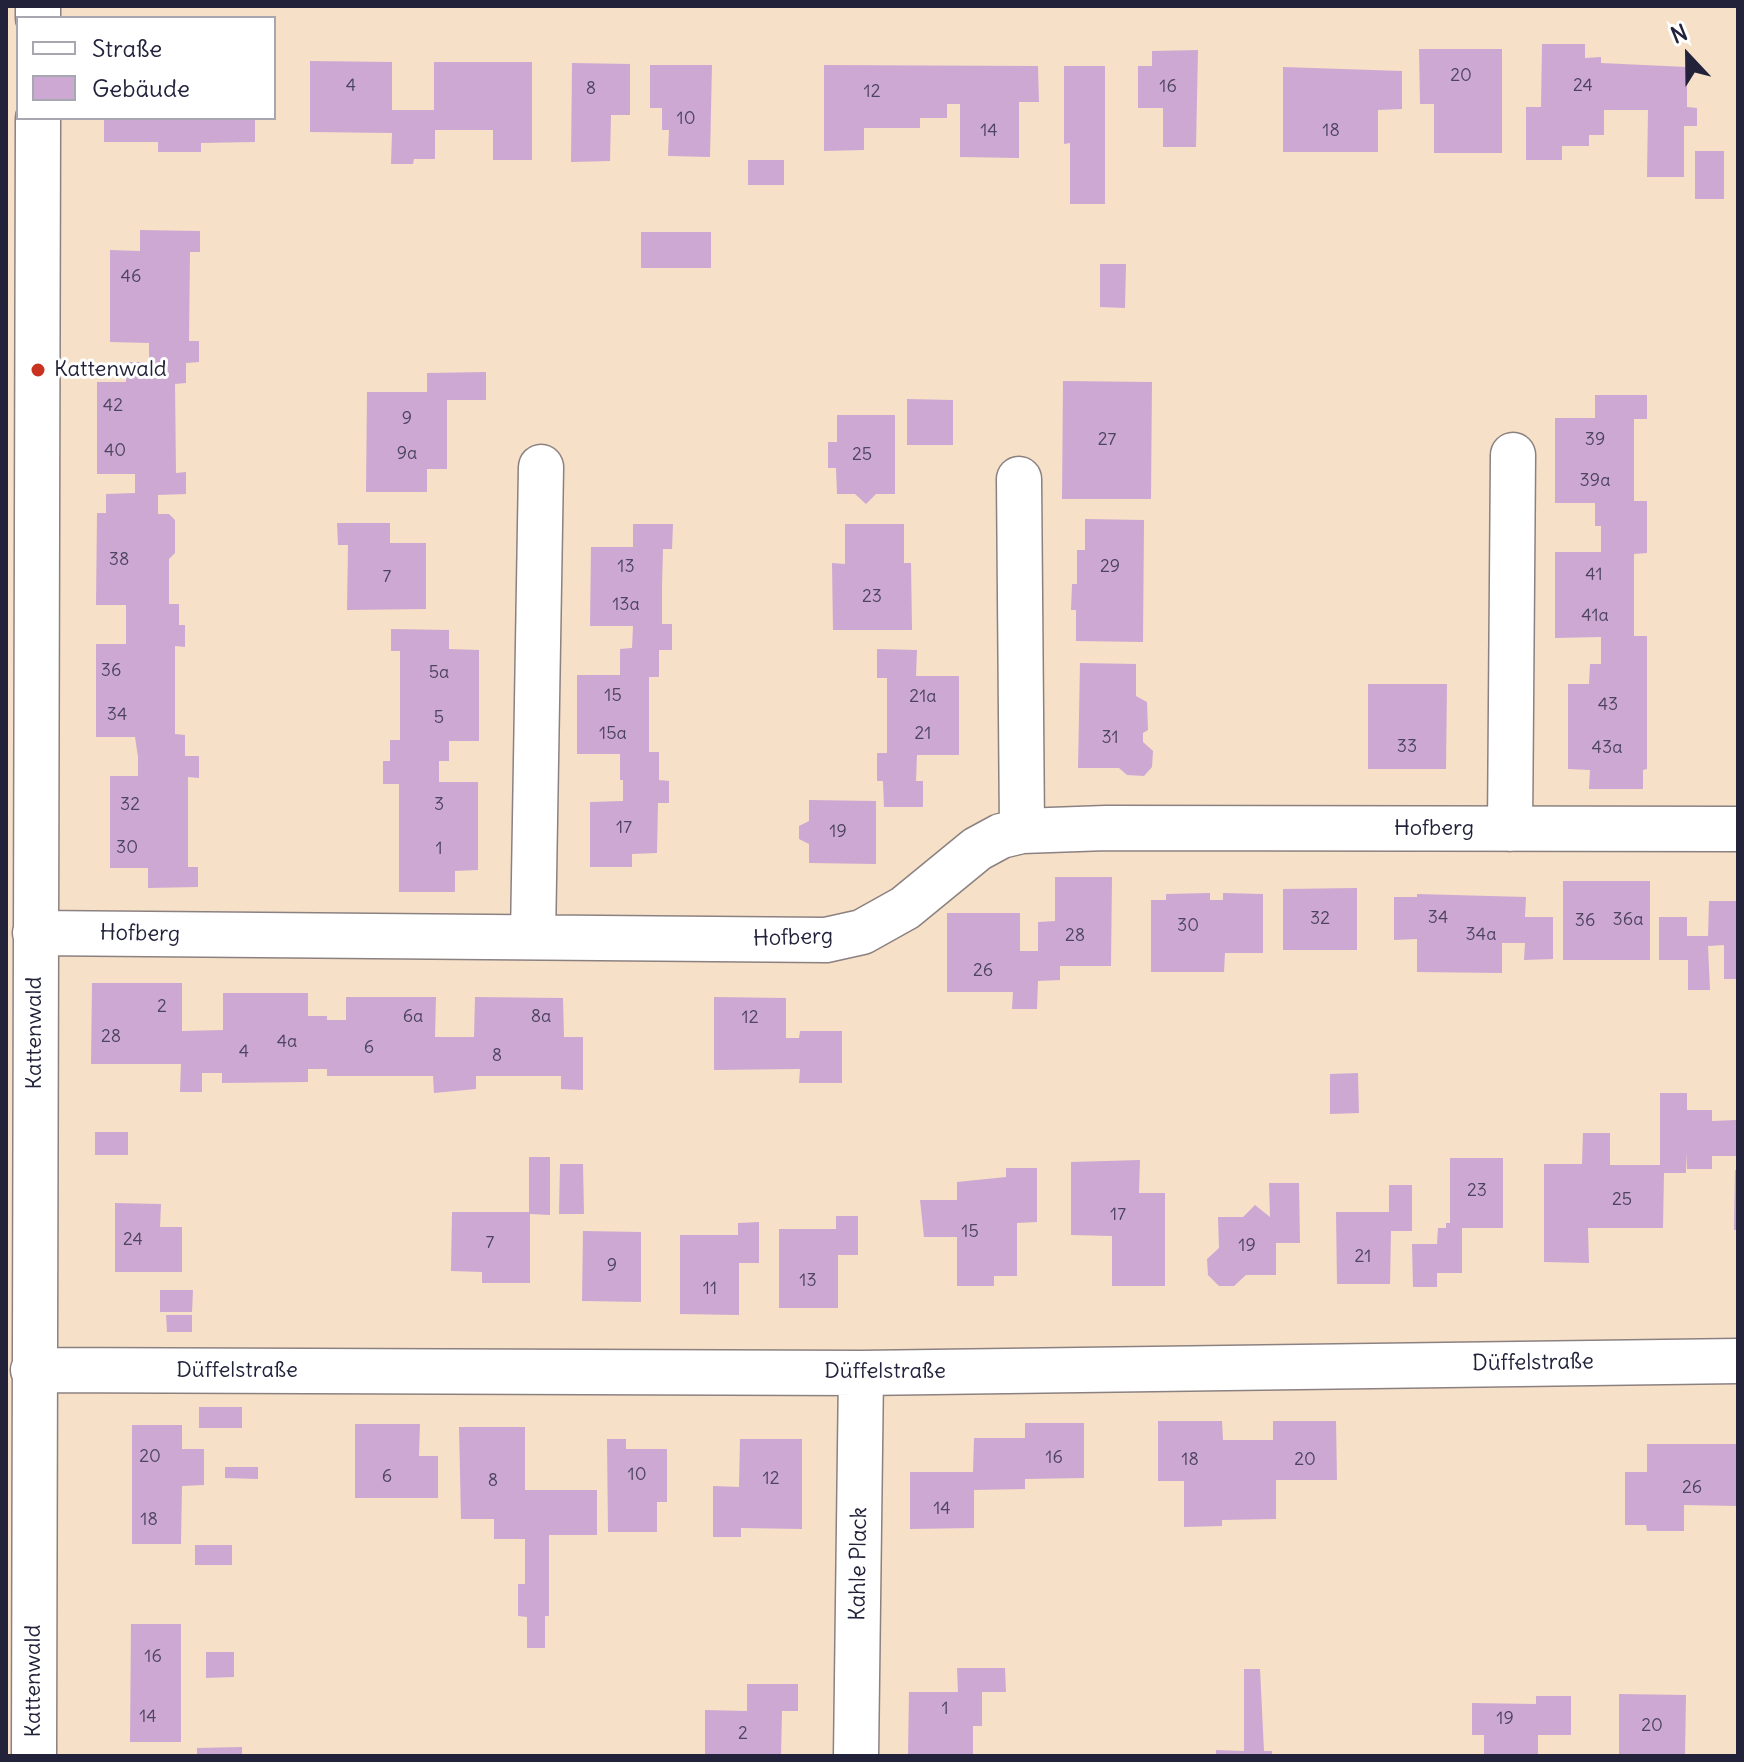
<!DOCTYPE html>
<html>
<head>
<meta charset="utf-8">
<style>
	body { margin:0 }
	#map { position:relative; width:1744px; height:1762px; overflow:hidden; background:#f6e0c7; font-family:Delius,sans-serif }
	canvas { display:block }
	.frame { position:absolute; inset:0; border:8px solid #22223b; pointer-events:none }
	.legend { position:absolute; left:16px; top:16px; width:260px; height:104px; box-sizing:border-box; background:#fff; border:2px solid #a7a7b1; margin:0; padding:10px 14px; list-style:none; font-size:24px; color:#22223b }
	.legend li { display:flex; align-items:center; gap:16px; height:40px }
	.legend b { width:40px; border:2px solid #a7a7b1 }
	.north { position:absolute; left:1648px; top:16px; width:80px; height:80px; -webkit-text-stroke:6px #fff; paint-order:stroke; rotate:338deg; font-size:22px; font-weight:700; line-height:32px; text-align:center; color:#22223b }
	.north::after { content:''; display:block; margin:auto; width:28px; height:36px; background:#22223b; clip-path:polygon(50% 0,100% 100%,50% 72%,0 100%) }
</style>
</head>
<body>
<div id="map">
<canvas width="1744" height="1762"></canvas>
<div class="frame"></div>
<ul class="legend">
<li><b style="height:10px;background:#fff"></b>Straße</li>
<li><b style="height:22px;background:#cda8d3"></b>Gebäude</li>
</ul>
<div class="north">N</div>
</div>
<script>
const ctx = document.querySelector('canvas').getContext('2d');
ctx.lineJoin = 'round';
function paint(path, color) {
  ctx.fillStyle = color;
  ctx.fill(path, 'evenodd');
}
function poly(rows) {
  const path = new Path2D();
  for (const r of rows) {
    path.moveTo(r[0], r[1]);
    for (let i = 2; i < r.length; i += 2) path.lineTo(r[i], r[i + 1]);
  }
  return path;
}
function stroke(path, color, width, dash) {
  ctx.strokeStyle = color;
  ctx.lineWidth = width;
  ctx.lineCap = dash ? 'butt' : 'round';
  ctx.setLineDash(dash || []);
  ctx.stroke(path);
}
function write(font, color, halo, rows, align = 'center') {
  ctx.font = font + ' Delius,sans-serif';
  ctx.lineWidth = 6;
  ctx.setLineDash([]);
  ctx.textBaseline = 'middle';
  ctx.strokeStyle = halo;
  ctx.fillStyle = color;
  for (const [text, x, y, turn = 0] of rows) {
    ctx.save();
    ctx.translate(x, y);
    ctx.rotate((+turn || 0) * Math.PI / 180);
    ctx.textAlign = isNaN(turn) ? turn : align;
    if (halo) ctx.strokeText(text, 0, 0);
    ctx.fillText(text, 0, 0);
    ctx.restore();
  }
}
const building = poly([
	[1542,44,1585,44,1585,58,1601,57,1601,63,1687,67,1687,107,1697,108,1697,126,1684,126,1684,177,1647,177,1648,110,1604,110,1604,135,1589,135,1589,146,1562,146,1562,160,1526,160,1526,107,1541,107],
	[1419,49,1502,49,1502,153,1434,153,1434,104,1420,104],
	[1198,50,1196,147,1163,147,1163,108,1138,108,1138,66,1152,66,1152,51],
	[310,61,392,62,392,110,434,110,434,62,532,62,532,160,493,160,493,130,435,130,435,159,414,159,413,164,391,164,392,133,310,132],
	[572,63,630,64,630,115,611,115,610,161,571,162],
	[650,65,712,65,710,157,668,156,669,130,662,130,662,108,650,108],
	[824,65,1038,66,1039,102,1019,102,1019,158,960,157,960,104,947,104,947,118,920,118,920,128,864,128,864,150,824,151],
	[1064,66,1105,66,1105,204,1070,204,1070,143,1064,144],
	[1283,67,1402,71,1402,109,1378,110,1378,152,1283,152],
	[104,118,255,118,255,142,201,143,201,152,158,152,158,142,104,142],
	[1695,151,1724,151,1724,199,1695,199],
	[748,160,784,160,784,185,748,185],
	[140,230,200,231,200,252,190,252,189,341,199,341,199,362,186,363,186,383,175,384,176,473,186,472,186,494,158,495,158,514,169,514,175,520,175,553,169,559,169,604,179,604,179,625,185,625,185,647,175,646,175,734,185,735,185,756,199,756,199,778,188,777,188,867,198,867,198,887,148,888,148,868,110,868,110,776,138,776,138,757,135,737,96,737,96,644,126,644,126,605,96,605,97,513,106,513,106,494,135,493,135,474,97,474,97,382,126,382,126,362,149,362,149,343,110,342,110,250,140,251],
	[641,232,711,232,711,268,641,268],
	[1100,264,1126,264,1125,308,1100,307],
	[486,372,486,400,447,400,447,469,427,469,427,492,366,492,367,392,427,392,427,373],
	[1063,381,1152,382,1151,499,1062,499],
	[1595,395,1647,395,1647,419,1634,419,1634,501,1647,501,1647,553,1634,554,1634,636,1647,636,1647,769,1643,770,1643,789,1589,789,1590,770,1568,769,1568,684,1589,684,1590,664,1601,664,1601,637,1555,638,1555,552,1601,552,1601,526,1595,526,1595,503,1555,503,1555,418,1595,418],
	[907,399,953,400,953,445,907,445],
	[837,415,895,415,895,494,876,494,866,504,855,494,837,494,836,468,828,468,828,442,837,442],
	[1085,519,1144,520,1143,642,1076,641,1076,610,1071,610,1072,584,1077,584,1077,550,1085,550],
	[337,523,390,523,390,543,426,543,426,609,347,610,348,545,338,545],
	[633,524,673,524,672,549,663,549,662,586,662,624,672,624,672,650,659,650,659,677,649,677,649,752,659,752,659,780,669,781,669,803,658,803,657,853,632,854,632,867,590,867,590,802,623,801,623,780,620,780,620,754,577,754,577,675,620,675,620,649,632,648,633,626,590,626,591,547,633,547],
	[845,524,904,524,904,563,911,563,912,630,833,630,832,563,845,564],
	[391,629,449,630,449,649,479,650,479,741,449,741,449,761,439,761,439,782,478,782,478,870,455,871,455,892,399,892,399,784,383,784,383,761,390,761,390,740,400,740,400,651,391,651],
	[877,649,917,650,916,676,959,676,959,755,917,755,916,781,923,781,923,807,884,807,883,781,877,781,877,753,887,753,887,678,877,678],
	[1080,663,1136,664,1136,696,1147,702,1148,730,1143,733,1143,742,1153,751,1152,767,1144,776,1127,775,1119,768,1078,768],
	[1368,684,1447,684,1446,769,1368,769],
	[809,800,876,801,876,864,809,863,809,844,799,839,799,826,809,821],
	[1055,877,1112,877,1111,966,1060,966,1060,980,1038,981,1037,1009,1012,1009,1013,992,947,992,947,913,1020,913,1020,951,1038,951,1038,922,1055,921],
	[1563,881,1650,881,1650,960,1563,960],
	[1357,888,1357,950,1283,950,1283,889],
	[1210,893,1210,900,1223,900,1223,893,1263,894,1263,953,1225,953,1224,972,1151,972,1151,900,1166,900,1166,894],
	[1417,894,1526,897,1525,917,1553,917,1553,959,1524,960,1525,943,1502,943,1502,973,1417,972,1417,939,1394,940,1394,897,1417,897],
	[1709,901,1738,901,1738,979,1724,979,1724,945,1708,946,1710,990,1688,990,1688,960,1659,960,1659,917,1687,917,1687,936,1708,936],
	[92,983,182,983,182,1031,223,1030,223,993,308,993,308,1016,327,1016,327,1020,346,1020,346,997,436,997,435,1037,474,1037,475,997,563,998,564,1037,583,1037,583,1090,561,1089,561,1076,476,1076,476,1089,434,1093,433,1076,327,1076,327,1069,308,1069,308,1082,222,1083,222,1073,202,1073,202,1092,180,1092,181,1064,91,1064],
	[714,997,786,998,786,1038,799,1038,800,1031,842,1031,842,1083,799,1083,800,1069,714,1070],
	[1358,1073,1359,1113,1330,1114,1330,1074],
	[1660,1093,1687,1093,1687,1110,1712,1110,1712,1121,1736,1120,1736,1156,1712,1156,1712,1169,1687,1169,1686,1152,1686,1173,1664,1173,1663,1228,1588,1228,1589,1263,1544,1262,1544,1164,1582,1164,1583,1133,1610,1133,1610,1165,1660,1165],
	[95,1132,128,1132,128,1155,95,1155],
	[529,1157,550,1157,550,1215,530,1214,530,1283,482,1283,482,1272,451,1271,452,1212,529,1212],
	[1450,1158,1503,1158,1503,1228,1462,1228,1462,1273,1437,1273,1437,1287,1413,1287,1412,1244,1437,1244,1438,1228,1446,1228,1446,1223,1450,1223],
	[1140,1160,1139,1193,1165,1193,1165,1286,1112,1286,1112,1236,1071,1235,1071,1162],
	[560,1164,583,1164,584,1214,559,1214],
	[1006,1168,1037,1168,1037,1222,1017,1223,1017,1276,994,1276,994,1286,957,1286,957,1237,924,1237,920,1200,957,1200,957,1182,1006,1177],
	[1735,1170,1738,1170,1738,1230,1734,1230],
	[1269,1183,1299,1183,1300,1243,1276,1243,1276,1275,1246,1275,1234,1286,1219,1286,1208,1275,1207,1259,1219,1248,1218,1217,1243,1217,1255,1205,1270,1217],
	[1389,1185,1412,1185,1412,1231,1391,1231,1390,1284,1337,1284,1336,1212,1389,1212],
	[115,1203,161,1204,160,1227,182,1227,182,1272,115,1272],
	[836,1216,858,1216,858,1255,838,1255,838,1308,779,1308,779,1229,836,1229],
	[759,1222,759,1263,739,1263,739,1315,680,1314,680,1235,738,1235,738,1223],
	[583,1231,641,1232,641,1302,582,1301],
	[160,1290,193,1290,192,1312,160,1312],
	[166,1315,192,1315,192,1332,167,1332],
	[199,1407,242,1407,242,1428,199,1428],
	[1158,1421,1222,1421,1223,1440,1273,1440,1273,1421,1336,1421,1337,1480,1276,1480,1276,1519,1222,1520,1222,1526,1184,1527,1184,1481,1158,1481],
	[1025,1423,1084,1423,1084,1478,1025,1479,1025,1489,974,1490,974,1528,910,1529,910,1472,973,1472,974,1438,1025,1438],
	[355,1424,420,1424,419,1456,438,1456,438,1498,355,1498],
	[132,1425,182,1425,182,1449,204,1449,204,1485,182,1486,181,1544,132,1544],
	[459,1427,525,1427,525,1490,597,1490,597,1535,549,1535,549,1616,545,1616,545,1648,527,1648,527,1617,518,1616,518,1584,525,1584,525,1539,494,1539,494,1519,461,1519],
	[607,1439,626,1439,626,1449,667,1449,667,1502,657,1502,657,1532,608,1532],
	[740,1439,802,1439,802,1529,741,1528,741,1537,713,1537,713,1486,739,1487],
	[1647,1444,1738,1444,1738,1506,1684,1505,1684,1531,1647,1531,1646,1525,1625,1525,1625,1472,1647,1472],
	[225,1467,258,1467,258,1479,225,1478],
	[195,1545,232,1545,232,1565,195,1565],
	[131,1624,181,1624,181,1742,130,1742],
	[206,1652,234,1652,234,1677,206,1678],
	[957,1668,1005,1668,1006,1692,982,1692,982,1726,973,1726,973,1756,908,1756,909,1692,958,1692],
	[1244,1669,1260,1669,1264,1751,1272,1751,1272,1756,1216,1756,1216,1750,1244,1751],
	[747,1684,798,1684,798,1711,782,1711,781,1756,705,1756,705,1710,747,1711],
	[1619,1694,1686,1695,1685,1756,1619,1756],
	[1536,1696,1571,1696,1571,1735,1538,1735,1538,1756,1484,1756,1484,1735,1472,1735,1472,1703,1536,1704],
	[242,1747,242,1756,197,1756,197,1748]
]);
const minor = poly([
	[38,18,38,6],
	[1019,479,1022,831],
	[1510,829,1513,455],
	[35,933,826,940,862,932,905,908,977,849,1001,836,1022,831,1106,828,1738,829],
	[533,937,541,467],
	[33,1370,861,1373,1738,1361],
	[34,1756,38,118],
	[856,1756,861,1373]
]);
const markers = [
	[38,370,8,"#c8321e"]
];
const numberNames = [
	["20",1461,76],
	["4",351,86],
	["24",1583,86],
	["16",1168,87],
	["8",591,89],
	["12",872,92],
	["10",686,119],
	["14",989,131],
	["18",1331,131],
	["46",131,277],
	["42",113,406],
	["9",407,419],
	["27",1107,440],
	["39",1595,440],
	["40",115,451],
	["9a",407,454],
	["25",862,455],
	["39a",1595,481],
	["38",119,560],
	["13",626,567],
	["29",1110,567],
	["41",1594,575],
	["7",387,577],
	["23",872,597],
	["13a",626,605],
	["41a",1595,616],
	["36",111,671],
	["5a",439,673],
	["15",613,696],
	["21a",923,697],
	["43",1608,705],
	["34",117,715],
	["5",439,718],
	["15a",613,734],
	["21",923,734],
	["31",1110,738],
	["33",1407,747],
	["43a",1607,748],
	["32",130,805],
	["3",439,805],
	["17",624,828],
	["19",838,832],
	["30",127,848],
	["1",439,849],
	["34",1438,918],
	["32",1320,919],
	["36a",1628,920],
	["36",1585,921],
	["30",1188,926],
	["34a",1481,935],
	["28",1075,936],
	["26",983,971],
	["2",162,1007],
	["6a",413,1017],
	["8a",541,1017],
	["12",750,1018],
	["28",111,1037],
	["4a",287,1042],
	["6",369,1048],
	["4",244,1052],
	["8",497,1056],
	["23",1477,1191],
	["25",1622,1200],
	["17",1118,1215],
	["15",970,1232],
	["24",133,1240],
	["7",490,1243],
	["19",1247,1246],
	["21",1363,1257],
	["9",612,1266],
	["13",808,1281],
	["11",710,1289],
	["20",150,1457],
	["16",1054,1458],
	["18",1190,1460],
	["20",1305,1460],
	["10",637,1475],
	["6",387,1477],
	["12",771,1479],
	["8",493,1481],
	["26",1692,1488],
	["14",942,1509],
	["18",149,1520],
	["16",153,1657],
	["1",945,1709],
	["14",148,1717],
	["19",1505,1719],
	["20",1652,1726],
	["2",743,1734]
];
const poiNames = [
	["Kattenwald",54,370]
];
const streetNames = [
	["Hofberg",1434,829],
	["Hofberg",140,934,1],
	["Hofberg",793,938,-2],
	["Kattenwald",35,1033,-90],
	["Düffelstraße",1533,1363,-1],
	["Düffelstraße",237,1371],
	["Düffelstraße",885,1372],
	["Kahle Plack",859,1564,-89],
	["Kattenwald",34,1681,-90]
];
paint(building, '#cda8d3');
stroke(minor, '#8c8181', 47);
stroke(minor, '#fff', 44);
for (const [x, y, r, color] of markers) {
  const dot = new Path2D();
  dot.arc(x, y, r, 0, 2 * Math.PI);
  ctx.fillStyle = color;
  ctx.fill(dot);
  stroke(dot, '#fff', 3);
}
write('18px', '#4d4461', null, numberNames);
write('22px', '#22223b', '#fff', poiNames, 'left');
write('22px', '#22223b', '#fff', streetNames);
</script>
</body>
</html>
